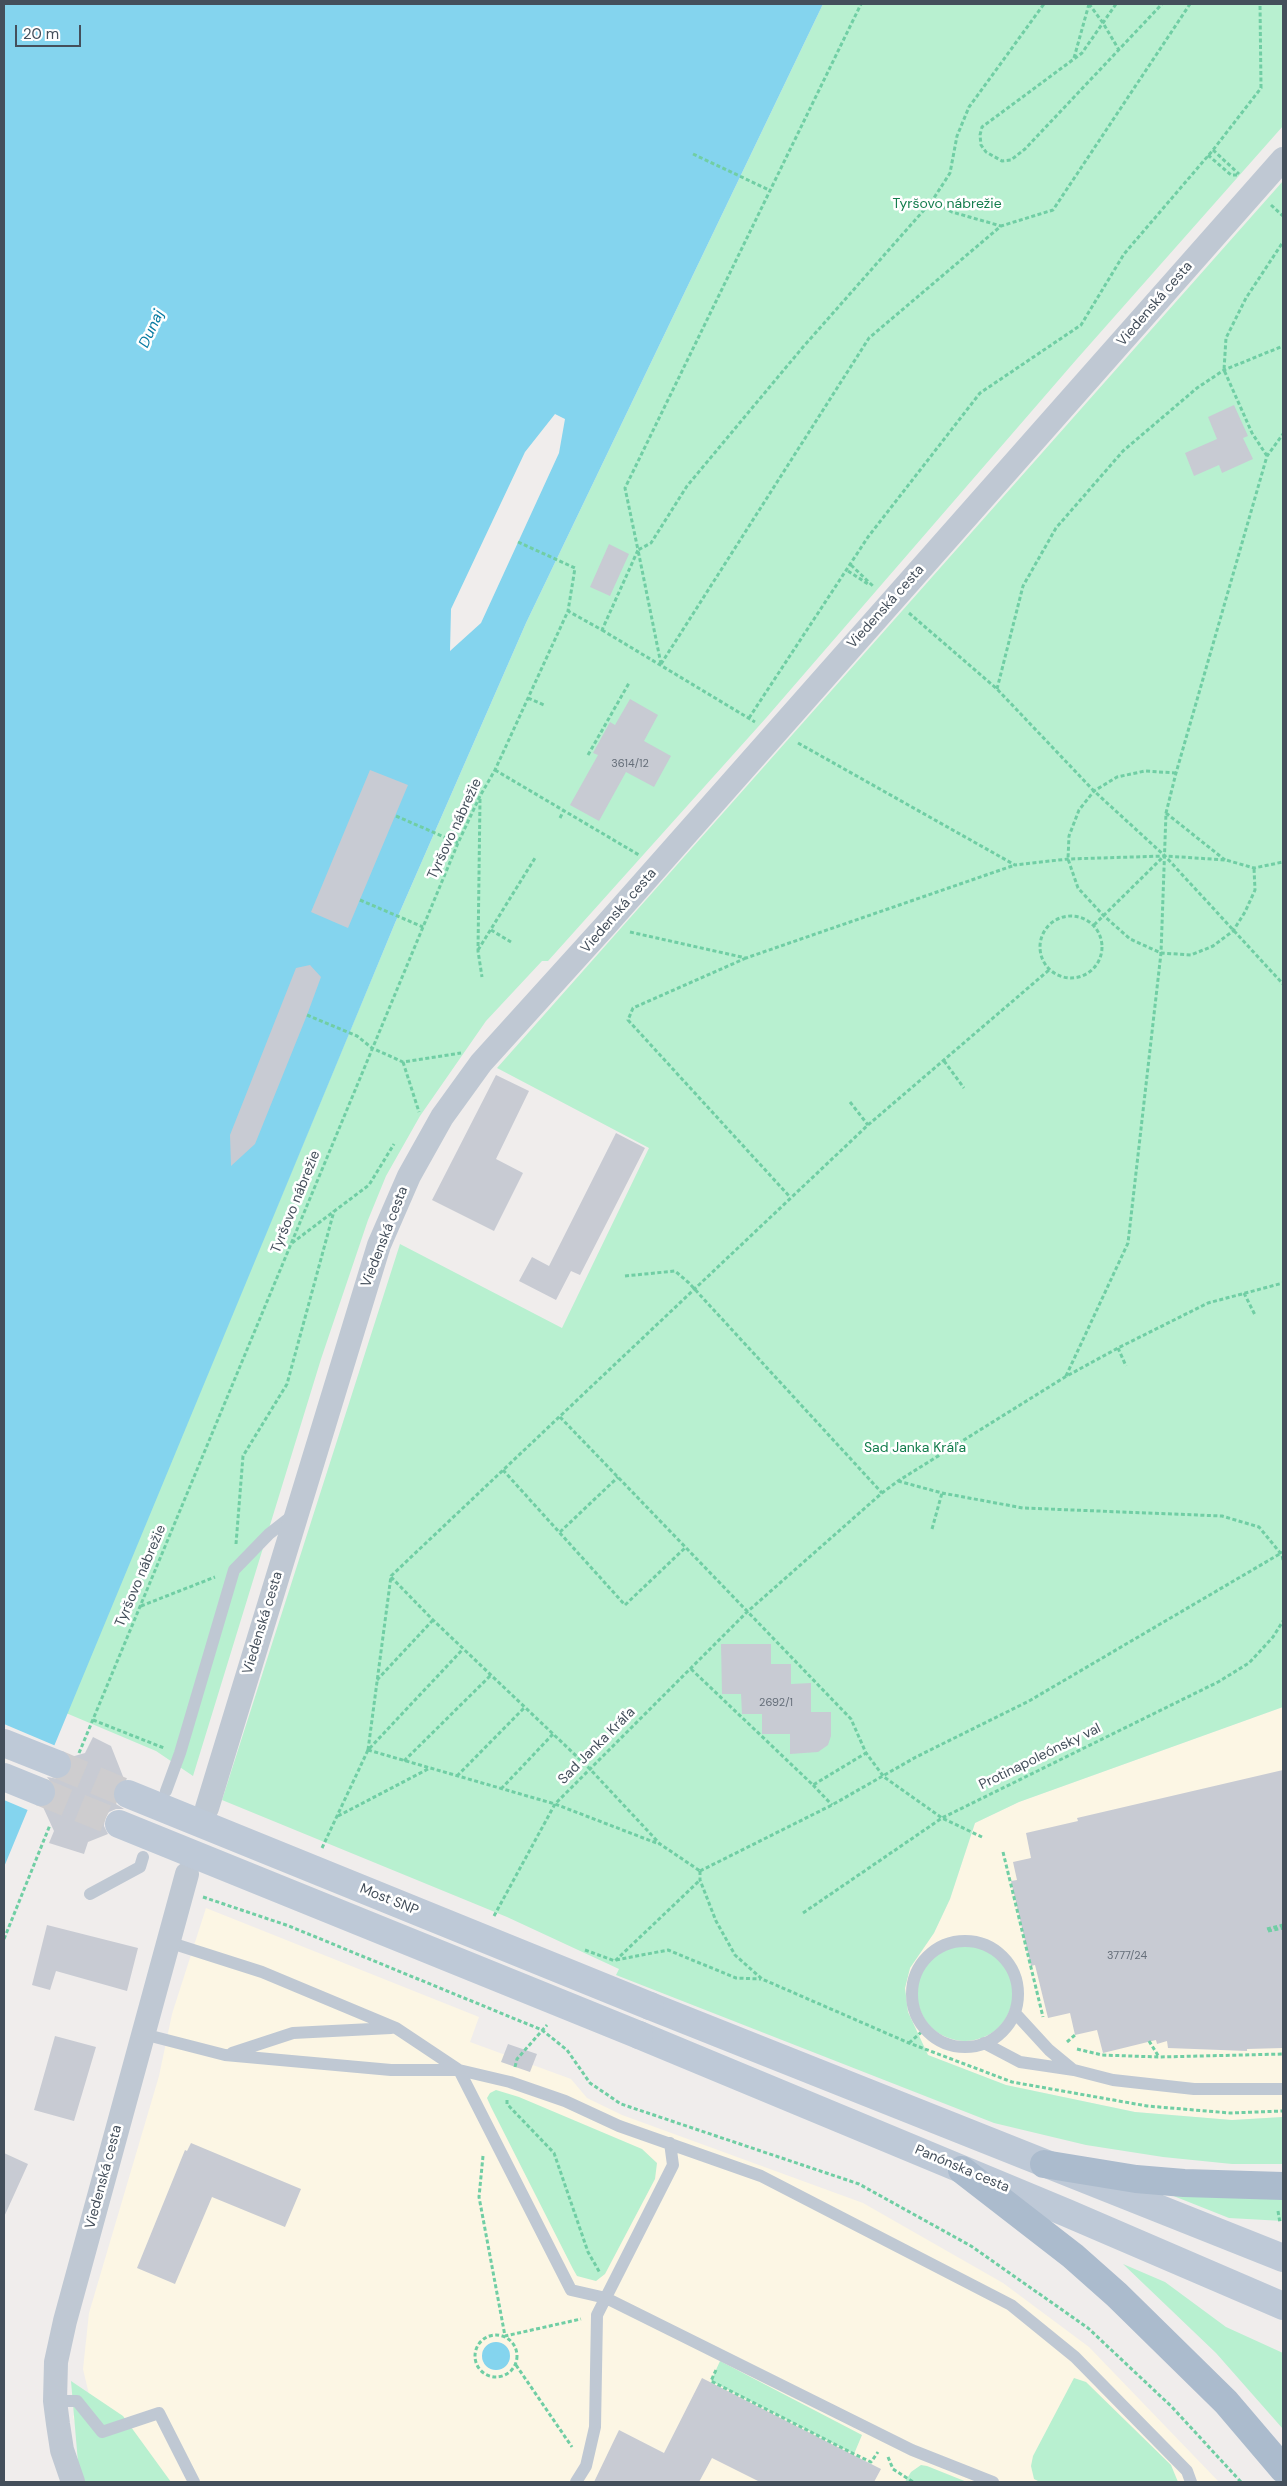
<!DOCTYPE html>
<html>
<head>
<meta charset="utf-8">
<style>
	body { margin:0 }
	#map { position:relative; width:1287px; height:2486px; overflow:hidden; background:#f0edec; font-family:"DM Sans",sans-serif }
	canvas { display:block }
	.frame { position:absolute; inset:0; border:5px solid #444f5b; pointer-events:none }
	.scale { position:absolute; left:15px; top:25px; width:66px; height:22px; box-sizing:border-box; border:2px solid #444f5b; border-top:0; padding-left:6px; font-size:15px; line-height:18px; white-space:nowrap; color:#444f5b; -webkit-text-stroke:4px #fff; paint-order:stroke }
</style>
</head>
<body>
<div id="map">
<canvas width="1287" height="2486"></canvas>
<div class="frame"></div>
<div class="scale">20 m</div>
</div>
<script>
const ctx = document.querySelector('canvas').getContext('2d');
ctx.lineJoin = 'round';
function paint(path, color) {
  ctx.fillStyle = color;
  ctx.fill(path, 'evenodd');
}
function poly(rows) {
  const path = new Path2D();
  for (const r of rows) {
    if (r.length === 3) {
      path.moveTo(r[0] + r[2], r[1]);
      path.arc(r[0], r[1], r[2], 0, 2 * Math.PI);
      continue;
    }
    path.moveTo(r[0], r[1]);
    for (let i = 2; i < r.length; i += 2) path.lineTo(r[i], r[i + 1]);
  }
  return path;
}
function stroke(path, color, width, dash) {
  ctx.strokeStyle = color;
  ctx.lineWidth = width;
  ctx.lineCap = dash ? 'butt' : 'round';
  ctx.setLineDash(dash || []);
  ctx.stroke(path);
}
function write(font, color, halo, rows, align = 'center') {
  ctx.font = font + ' "DM Sans",sans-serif';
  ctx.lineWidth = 5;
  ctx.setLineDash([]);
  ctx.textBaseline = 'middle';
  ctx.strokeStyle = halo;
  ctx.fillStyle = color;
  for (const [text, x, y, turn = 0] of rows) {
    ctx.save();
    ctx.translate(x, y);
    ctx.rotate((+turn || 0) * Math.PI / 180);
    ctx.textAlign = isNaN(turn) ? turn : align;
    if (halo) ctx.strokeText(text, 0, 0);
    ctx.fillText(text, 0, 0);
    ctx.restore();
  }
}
const commercial = poly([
	[1283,1707,1283,2117,1232,2120,1135,2112,1006,2085,928,2055,908,2012,905,1988,910,1968,934,1933,950,1899,975,1823,1019,1802],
	[206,1908,479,2017,470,2042,571,2079,587,2098,622,2115,863,2203,1003,2283,1089,2347,1219,2482,91,2482,73,2416,91,2403,83,2369,89,2313,159,2076,172,2014]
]);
const green = poly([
	[823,4,1283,4,1283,126,1076,360,766,718,548,961,542,961,486,1021,420,1116,386,1176,368,1220,321,1359,193,1776,156,1751,66,1713,395,923,526,623],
	[1283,181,1283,1707,1019,1802,975,1823,950,1899,934,1933,910,1968,905,1988,908,2012,928,2055,1006,2085,1135,2112,1232,2120,1283,2117,1283,2164,1232,2164,1163,2157,1086,2145,994,2123,616,1975,619,1969,507,1917,222,1800,400,1244,562,1328,649,1148,497,1068],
	[965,1993,48],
	[496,2090,519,2097,642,2149,657,2163,655,2179,605,2274,596,2281,577,2276,573,2269,491,2107,487,2098,490,2093],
	[1166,2193,1283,2196,1283,2221,1229,2218],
	[1123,2264,1165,2282,1226,2327,1283,2353,1283,2429,1216,2353],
	[720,2361,862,2435,854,2454,711,2381],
	[1074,2378,1086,2382,1171,2465,1178,2482,1040,2482,1034,2479,1031,2466,1033,2456],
	[71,2381,123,2416,171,2482,82,2482,79,2474],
	[921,2465,927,2466,967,2482,905,2482,911,2472]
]);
const water = poly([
	[4,4,823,4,526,623,395,923,4,1867],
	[496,2356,14]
]);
const pier = poly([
	[555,414,565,419,559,453,481,623,450,651,451,609,525,452],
	[4,1724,56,1746,30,1811,4,1800]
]);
const building = poly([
	[1234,405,1248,436,1243,438,1253,459,1222,473,1219,465,1194,476,1185,453,1217,439,1208,417],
	[609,544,629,554,610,596,590,587],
	[630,699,658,715,644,741,671,756,654,787,626,772,599,821,570,805,598,755,593,753,610,722,615,725],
	[370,770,408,785,348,928,311,912],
	[310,965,321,977,307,1015,255,1144,231,1166,230,1135,296,968],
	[496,1075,529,1091,496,1159,523,1173,494,1231,432,1200],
	[616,1133,645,1148,580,1275,571,1271,556,1300,519,1281,532,1257,549,1266],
	[721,1644,771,1644,771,1664,791,1664,791,1684,811,1683,811,1712,831,1712,831,1736,828,1745,818,1752,790,1754,790,1734,762,1734,762,1714,742,1714,741,1694,722,1694],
	[93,1737,111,1746,124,1779,114,1788,113,1797,116,1804,124,1809,116,1809,109,1812,105,1818,104,1826,108,1834,88,1842,84,1854,49,1843,54,1831,43,1807,50,1805,56,1797,56,1789,47,1777,59,1779,67,1776,72,1769,71,1757,85,1753],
	[1283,1770,1283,2048,1247,2049,1247,2051,1168,2048,1167,2041,1157,2044,1156,2040,1103,2053,1097,2030,1075,2035,1070,2013,1048,2018,1035,1965,1031,1966,1011,1881,1017,1880,1013,1862,1031,1858,1026,1833,1078,1821,1077,1818],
	[47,1925,138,1948,127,1991,56,1971,50,1990,32,1985],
	[55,2036,96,2047,74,2121,34,2110],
	[508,2044,537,2054,530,2072,501,2062],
	[191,2143,301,2189,285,2227,212,2197,175,2284,137,2268,185,2150,187,2151],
	[4,2153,28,2164,4,2217],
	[702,2378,881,2469,874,2482,760,2482,712,2458,699,2482,594,2482,619,2430,664,2453]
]);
const secondaryTunnel = poly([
	[57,1764,128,1794],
	[41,1792,119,1824]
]);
const path = poly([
	[1089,4,1103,23,1119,50],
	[1116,4,1082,53,982,127,980,135,981,145,986,152,1002,161,1011,160,1025,149,1162,4],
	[1074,58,1089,4],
	[1213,150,1239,174],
	[693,154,769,190],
	[1208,155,1231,175,1238,175],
	[932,201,952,212,1001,226],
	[1271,205,1283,216],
	[1267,456,1252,433,1224,370,1226,338,1246,298,1283,242],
	[518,542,575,568,568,611],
	[851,565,874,587],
	[848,571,868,584],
	[909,613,997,689,1094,791,1165,856,1283,984],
	[602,630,755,722],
	[661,664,869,338,1001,226,1053,210,1190,4],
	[661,664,638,550,651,543,687,486,803,347,932,201,950,173,957,136,969,107,1044,4],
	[997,689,1023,586,1056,528,1123,451,1197,388,1224,370,1283,346],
	[528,698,544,705],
	[749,718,868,537,980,393,1081,325,1124,254,1213,150,1261,88,1260,4],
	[798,743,1015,865,1068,859,1165,856,1226,860,1254,868,1283,862],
	[588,755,629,683],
	[495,770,639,855],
	[1176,773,1145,771,1117,777,1094,791,1079,810,1069,836,1068,859,1078,888,1103,915,1130,939,1161,953,1191,955,1213,946,1233,931,1245,912,1255,890,1254,868],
	[480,799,478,951,482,977],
	[1166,813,1225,860],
	[396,816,458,843],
	[560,818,564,810],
	[360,900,423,927],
	[1071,947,31],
	[1094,925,1164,856],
	[491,930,511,942],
	[630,932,746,958,1015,865],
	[478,950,535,858],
	[746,958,633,1008,628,1020,790,1197],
	[307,1015,357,1036,372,1048,403,1062,461,1053],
	[944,1061,964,1088],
	[403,1062,419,1112],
	[850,1102,868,1125],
	[292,1243,369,1185,394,1144],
	[625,1276,675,1271,689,1283,882,1493],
	[1244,1293,1255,1315],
	[1118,1348,1126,1366],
	[1066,1376,1128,1243,1161,953,1166,813,1176,773,1267,456,1283,434],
	[560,1417,851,1719,866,1753,884,1777,942,1818,982,1837],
	[503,1470,625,1605,686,1547],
	[898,1481,942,1493,1023,1508,1222,1516,1259,1527,1282,1555,1283,1560],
	[932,1529,942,1493],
	[560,1532,618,1477],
	[236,1544,243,1456,287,1384,334,1211],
	[391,1577,433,1620,590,1769,660,1844,700,1871],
	[141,1606,215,1577],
	[691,1669,813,1785,866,1753],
	[377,1680,433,1620],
	[93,1720,164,1748],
	[368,1750,391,1576,868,1125,1049,970],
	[368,1750,555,1804,659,1844],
	[79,1753,458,843,480,796,495,770,568,611,602,630,638,550,625,488,861,4],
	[404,1761,491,1675],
	[457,1776,525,1707],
	[813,1785,832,1805],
	[501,1789,553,1734],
	[338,1816,428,1769],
	[322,1848,368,1750,463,1649],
	[1003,1852,1043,2017],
	[700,1871,700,1880,716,1921,735,1955,762,1979,909,2043,1012,2082,1147,2106,1230,2113,1283,2111],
	[700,1871,832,1805,916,1757,1029,1701,1283,1552],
	[203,1897,289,1926,542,2030,567,2050,590,2083,621,2104,859,2184,971,2246,1088,2328,1172,2407,1241,2482],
	[803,1913,942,1818,1218,1682,1249,1663,1273,1637,1283,1621],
	[494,1916,555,1804,747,1612,882,1493,898,1481,1065,1377,1118,1348,1208,1303,1283,1283],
	[1267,1929,1283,1925],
	[1268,1931,1283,1928],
	[4,1939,50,1825],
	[585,1950,615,1961,700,1880],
	[616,1960,668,1950,736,1978,761,1979],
	[1149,2041,1159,2057],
	[1067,2042,1075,2035],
	[909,2043,925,2029],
	[1077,2049,1102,2055,1159,2057,1283,2054],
	[515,2067,517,2059,547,2025],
	[507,2100,507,2104,554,2153,588,2252,600,2273],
	[483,2156,479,2197,505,2336,581,2319],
	[1278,2211,1280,2223],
	[496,2356,21],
	[516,2365,572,2447],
	[716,2370,711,2381,854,2454,871,2462,878,2452],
	[888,2457,893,2469,913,2482]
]);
const lane = poly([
	[166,1791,180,1753,234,1570,269,1534,292,1516],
	[90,1894,140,1867,143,1857],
	[965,1994,53],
	[168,1942,262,1972,396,2028,459,2070,571,2290,606,2298,912,2450,993,2482],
	[1015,2013,1049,2050,1072,2069],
	[143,2034,225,2055,391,2070,459,2070,510,2082,565,2101,619,2126,761,2176,1011,2305,1075,2357,1187,2471,1191,2482],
	[984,2043,1020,2062,1074,2070,1113,2080,1194,2089,1283,2089],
	[232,2053,293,2033,391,2028],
	[55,2401,77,2401,102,2432,159,2413,194,2482],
	[576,2482,586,2466,595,2427,597,2315,673,2165,670,2143]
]);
const street = poly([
	[207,1808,379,1245,409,1176,442,1117,481,1063,605,926,1283,159],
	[73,2482,62,2450,58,2424,55,2401,56,2362,65,2321,187,1874]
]);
const secondary = poly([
	[4,1743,57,1764],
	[4,1777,41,1792],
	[650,2006,1283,2258],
	[639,2035,1067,2213,1283,2306]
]);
const primary = poly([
	[1044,2164,1136,2179,1184,2183,1283,2186],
	[962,2170,1073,2256,1117,2295,1226,2402,1283,2469]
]);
const secondaryBridge = poly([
	[128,1794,650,2006],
	[119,1824,639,2035]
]);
const numberNames = [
	["3614/12",630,764],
	["2692/1",776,1703],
	["3777/24",1127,1956]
];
const parkNames = [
	["Tyršovo nábrežie",947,204],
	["Sad Janka Kráľa",915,1448]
];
const streetNames = [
	["Viedenská cesta",1155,304,-49],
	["Viedenská cesta",886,607,-48],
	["Tyršovo nábrežie",455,829,-65],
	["Viedenská cesta",619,911,-49],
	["Tyršovo nábrežie",296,1202,-68],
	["Viedenská cesta",385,1237,-69],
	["Tyršovo nábrežie",141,1576,-67],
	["Viedenská cesta",263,1623,-73],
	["Sad Janka Kráľa",597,1746,-45],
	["Protinapoleónsky val",1040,1757,-26],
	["Most SNP",389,1900,22],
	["Panónska cesta",962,2169,23],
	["Viedenská cesta",104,2177,-75]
];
const waterNames = [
	["Dunaj",152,329,-65]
];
paint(commercial, '#fcf6e4');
paint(green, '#b8f0d0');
paint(water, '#84d4ee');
paint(pier, '#f0edec');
paint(building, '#c8cbd3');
stroke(secondaryTunnel, '#cecdcf', 28, [28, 14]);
stroke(path, '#70cea4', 3, [4, 2.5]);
stroke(lane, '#bfc8d3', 12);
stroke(street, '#bfc8d3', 24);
stroke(secondary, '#bec9d7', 28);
stroke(primary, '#abbbcd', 28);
stroke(secondaryBridge, '#bec9d7', 28);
write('11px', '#656e79', null, numberNames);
write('14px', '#147d4d', '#fff', parkNames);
write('14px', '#444f5b', '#fff', streetNames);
write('italic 15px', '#087ba2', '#fff', waterNames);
</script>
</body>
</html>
